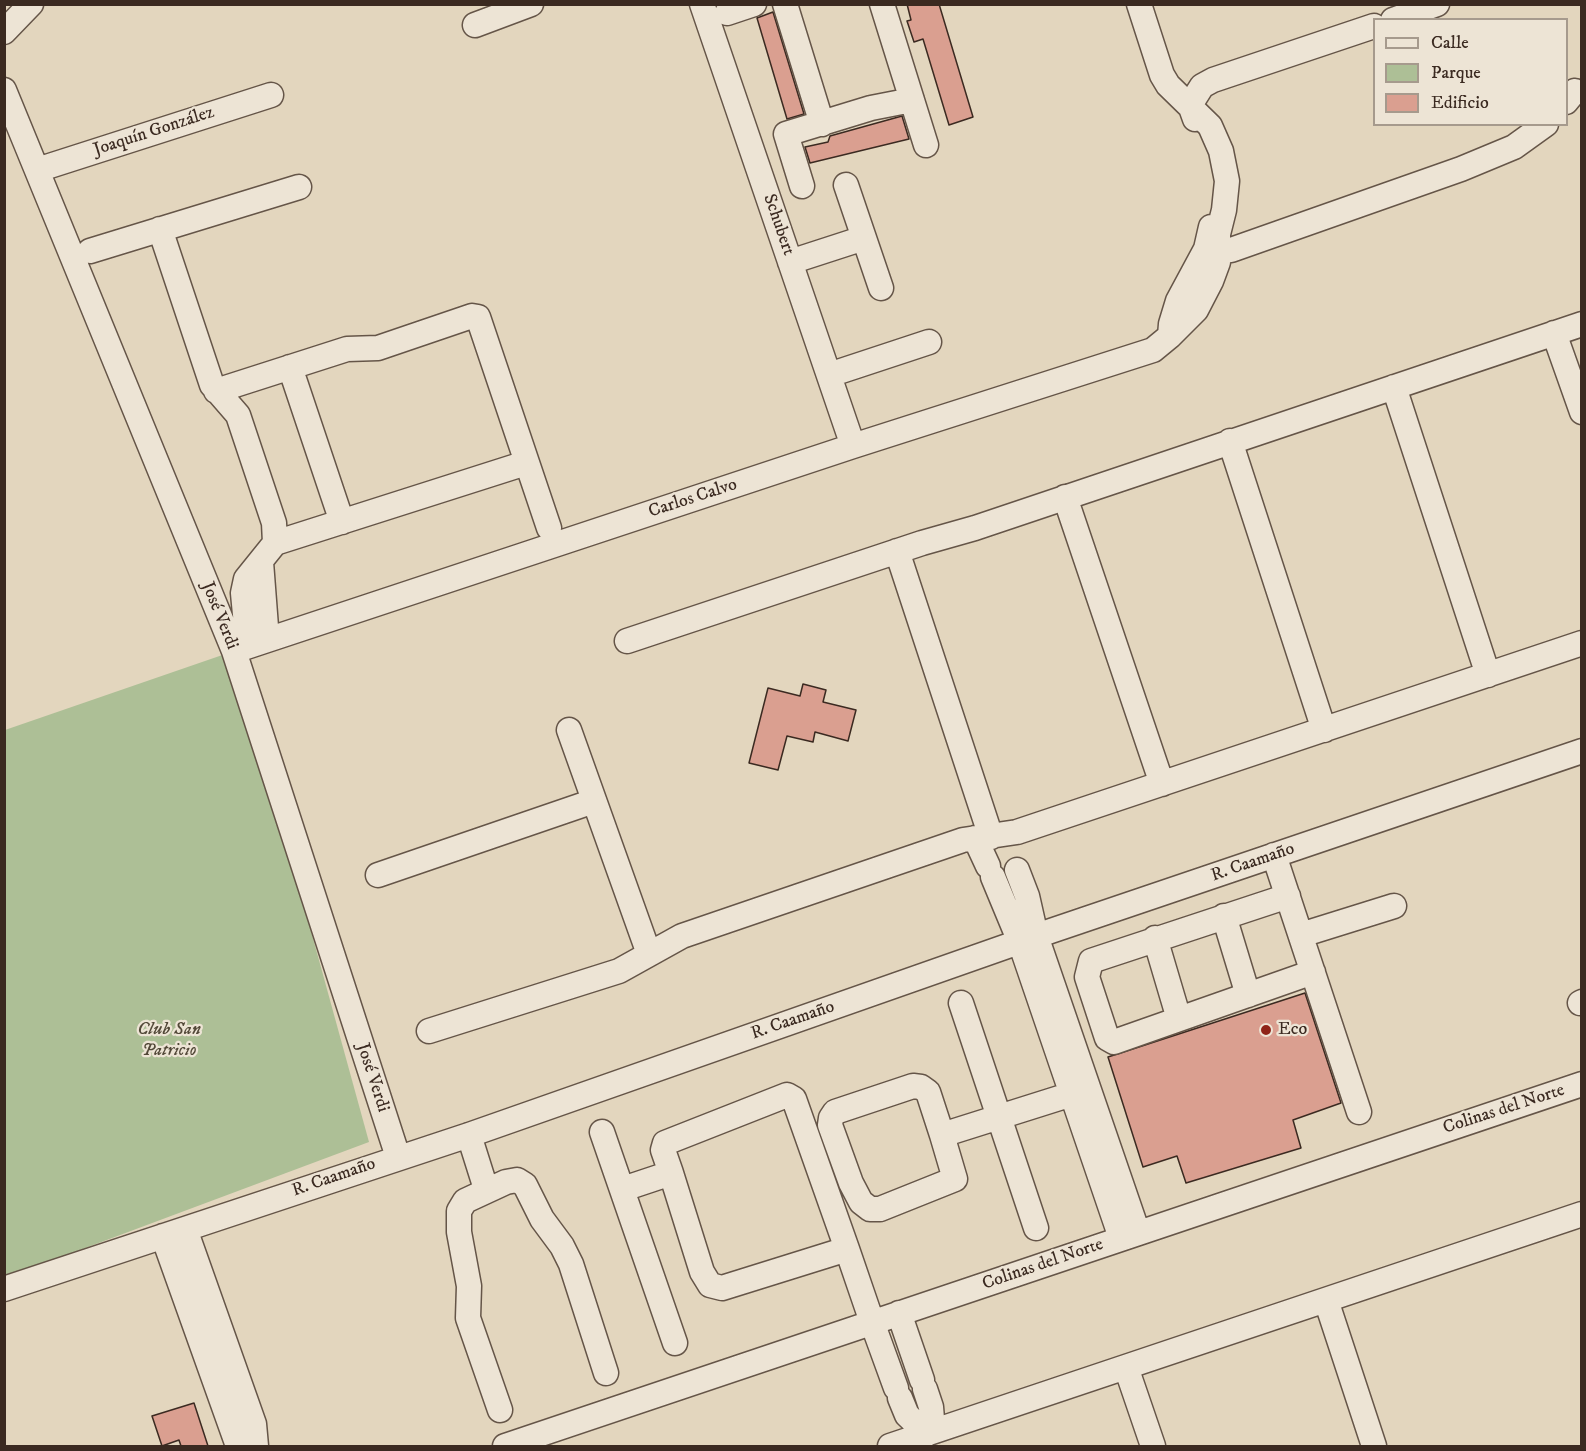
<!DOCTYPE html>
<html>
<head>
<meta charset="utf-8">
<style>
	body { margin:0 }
	#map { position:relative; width:1586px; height:1451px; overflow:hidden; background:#e3d6be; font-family:"IM FELL DW Pica",serif }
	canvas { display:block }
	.frame { position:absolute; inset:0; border:6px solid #3b2a21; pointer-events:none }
	.legend { position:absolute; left:1373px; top:18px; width:195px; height:108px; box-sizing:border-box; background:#ede4d5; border:2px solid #a69a8d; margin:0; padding:8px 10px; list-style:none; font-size:18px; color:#3b2a21 }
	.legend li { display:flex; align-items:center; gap:12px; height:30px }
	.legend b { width:30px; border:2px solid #a69a8d }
</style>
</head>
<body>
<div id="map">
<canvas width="1586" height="1451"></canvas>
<div class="frame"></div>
<ul class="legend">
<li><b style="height:8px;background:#ede4d5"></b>Calle</li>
<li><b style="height:16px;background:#adbf96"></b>Parque</li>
<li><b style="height:16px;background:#da9f90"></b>Edificio</li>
</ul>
</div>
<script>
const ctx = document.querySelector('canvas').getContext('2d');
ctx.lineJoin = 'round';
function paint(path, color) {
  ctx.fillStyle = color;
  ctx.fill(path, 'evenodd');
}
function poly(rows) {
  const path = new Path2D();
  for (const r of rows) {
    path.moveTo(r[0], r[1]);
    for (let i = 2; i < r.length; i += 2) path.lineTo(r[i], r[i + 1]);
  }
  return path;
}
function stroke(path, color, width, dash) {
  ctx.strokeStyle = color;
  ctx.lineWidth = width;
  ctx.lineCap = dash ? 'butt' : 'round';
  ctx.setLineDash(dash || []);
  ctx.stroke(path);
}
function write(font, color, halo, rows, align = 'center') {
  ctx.font = font + ' "IM FELL DW Pica",serif';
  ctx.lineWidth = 4.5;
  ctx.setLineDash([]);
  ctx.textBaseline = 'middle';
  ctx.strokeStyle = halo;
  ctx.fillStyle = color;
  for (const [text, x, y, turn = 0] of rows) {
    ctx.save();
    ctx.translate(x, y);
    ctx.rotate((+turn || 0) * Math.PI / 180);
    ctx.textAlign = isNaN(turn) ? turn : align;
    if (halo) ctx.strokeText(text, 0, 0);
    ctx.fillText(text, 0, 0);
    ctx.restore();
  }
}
const green = poly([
	[234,651,369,1142,5,1278,5,730]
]);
const building = poly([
	[907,4,939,4,973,117,949,125,923,39,914,42,907,21,911,20,907,4],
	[773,12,804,114,787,119,757,18,773,12],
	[902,116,909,139,810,163,805,147,828,142,830,136,902,116],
	[803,684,826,690,823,702,856,710,848,741,815,732,813,742,787,736,778,770,749,763,768,688,800,696,803,684],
	[1305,993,1341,1103,1293,1120,1301,1148,1186,1183,1177,1156,1143,1167,1108,1057,1305,993],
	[194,1403,208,1446,181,1446,179,1440,162,1446,152,1416,194,1403]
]);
const minor = poly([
	[702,4,853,446],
	[785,4,822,124],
	[882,4,926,145],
	[727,13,754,4],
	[1393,20,1437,4],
	[475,25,531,4],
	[4,32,31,4],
	[4,90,234,651,398,1157],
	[1566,102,1575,91],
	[1195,119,1190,105,1202,86,1213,80,1374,26],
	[37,170,271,95],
	[846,185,881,288],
	[802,186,786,134,871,108,912,100],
	[160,229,212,385,238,415,274,523,275,543,246,579,243,593,248,646],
	[1206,249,1219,252,1231,250,1461,169,1514,147,1546,124],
	[90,251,299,187],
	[790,262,864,238],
	[1554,333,1582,412],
	[1170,336,1171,324,1178,301,1206,249,1211,227],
	[290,367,342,522],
	[829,375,929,342],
	[1394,387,1488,675],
	[216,391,347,349,378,348,472,316,478,317,549,528],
	[1230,441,1324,730],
	[1065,497,1162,784],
	[275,543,526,463],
	[897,551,991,837],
	[261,562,267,640],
	[627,641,922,543,975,528,1582,324],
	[234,651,853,446,1153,350,1170,336,1196,310,1211,281,1218,262,1218,234,1224,210,1227,181,1221,151,1210,126,1168,85,1162,75,1139,4],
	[569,730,649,954],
	[975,838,988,866],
	[1274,855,1359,1112],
	[1017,870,1027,896,1036,936,1138,1233],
	[378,875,594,801],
	[993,877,1020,942,1121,1238],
	[1288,896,1091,961,1087,977,1107,1038,1114,1042,1313,972],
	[1224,916,1248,995],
	[1301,935,1394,906],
	[1155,938,1179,1019],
	[961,1003,1036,1228],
	[1580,1003,1582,1002],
	[429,1031,619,971,682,936,963,840,1017,832,1582,643],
	[602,1132,675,1343],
	[469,1135,486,1189],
	[942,1135,955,1179,880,1209,870,1209,861,1202,851,1183,830,1125,831,1118,835,1112,913,1086,921,1087,928,1092,942,1135,1072,1094],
	[623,1189,671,1173],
	[185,1229,254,1424,256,1446],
	[163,1236,238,1446],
	[847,1249,722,1288,710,1285,702,1272,671,1173,663,1150,665,1143,787,1095,794,1099,847,1249,872,1322,896,1388],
	[4,1289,469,1135,1036,936,1582,751],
	[1326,1300,1374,1446],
	[899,1313,922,1380],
	[1126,1367,1153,1446],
	[900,1398,907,1415,927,1434,932,1419,931,1407,925,1389],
	[500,1410,468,1318,469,1286,459,1232,459,1211,465,1201,506,1182,517,1180,525,1185,542,1219,562,1246,571,1264,606,1373],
	[505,1446,1582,1084],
	[890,1446,1582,1214]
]);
const markers = [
	[1266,1030,6,"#8f2418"]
];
const streetNames = [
	["Joaquín González",154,132,-18],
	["Schubert",778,225,71],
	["Carlos Calvo",693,499,-18],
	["José Verdi",219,616,68],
	["R. Caamaño",1253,863,-19],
	["R. Caamaño",793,1021,-19],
	["José Verdi",372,1078,72],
	["Colinas del Norte",1504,1110,-18],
	["R. Caamaño",334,1178,-19],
	["Colinas del Norte",1043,1265,-19]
];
const parkNames = [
	["Club San",169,1030],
	["Patricio",169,1051]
];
const poiNames = [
	["Eco",1278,1030]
];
paint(green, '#adbf96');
paint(building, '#da9f90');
stroke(building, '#3b2a21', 1.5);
stroke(minor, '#655548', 27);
stroke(minor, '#ede4d5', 24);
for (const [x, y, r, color] of markers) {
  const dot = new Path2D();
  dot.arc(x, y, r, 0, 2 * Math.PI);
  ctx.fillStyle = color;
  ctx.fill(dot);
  stroke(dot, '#ede4d5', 2);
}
write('18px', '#3b2a21', '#ede4d5', streetNames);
write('italic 18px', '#524838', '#ede4d5', parkNames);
write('18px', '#3b2a21', '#ede4d5', poiNames, 'left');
</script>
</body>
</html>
